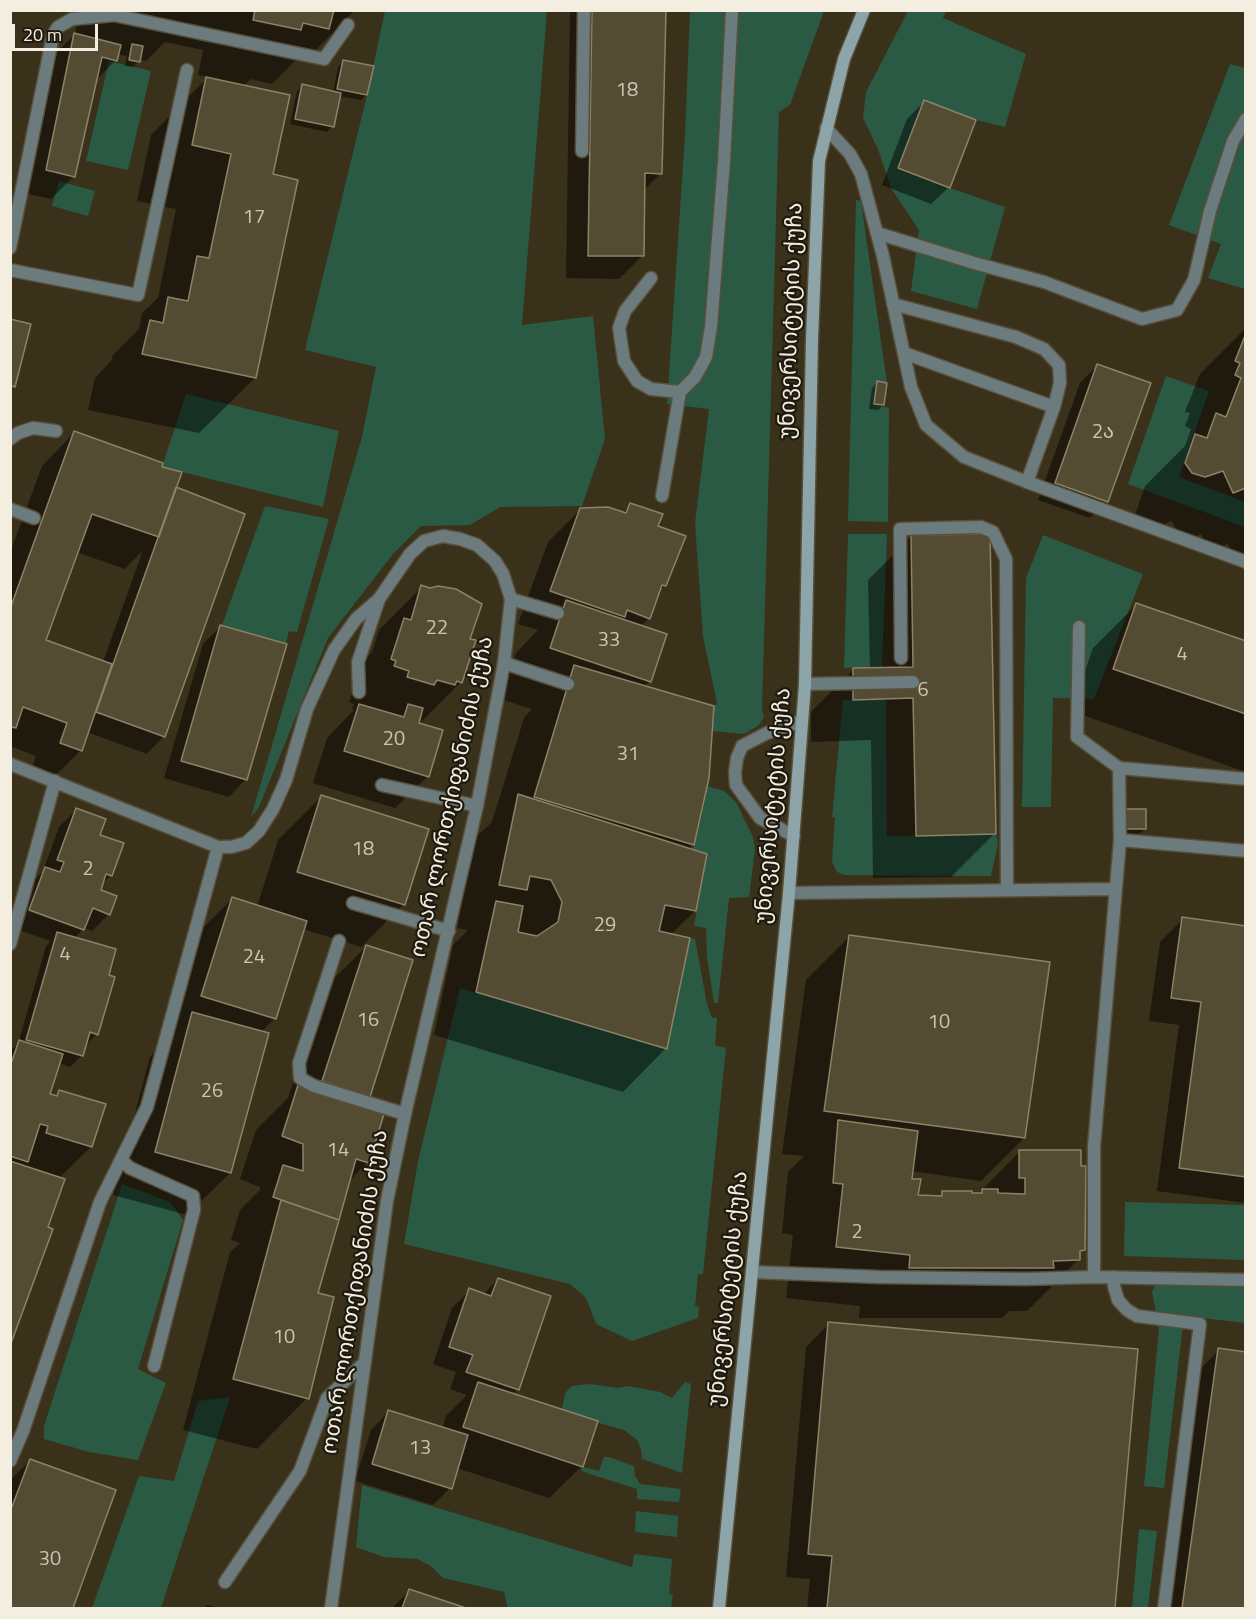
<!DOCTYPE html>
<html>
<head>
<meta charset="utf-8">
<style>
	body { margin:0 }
	#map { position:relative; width:1256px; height:1619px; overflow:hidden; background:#3a311a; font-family:"Titillium Web",sans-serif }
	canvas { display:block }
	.frame { position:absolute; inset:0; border:12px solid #f3eee0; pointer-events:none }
	.scale { position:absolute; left:12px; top:24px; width:86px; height:27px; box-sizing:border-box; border:3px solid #f3eee0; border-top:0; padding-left:8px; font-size:18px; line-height:21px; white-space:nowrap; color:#f3eee0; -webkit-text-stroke:4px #1e1a0f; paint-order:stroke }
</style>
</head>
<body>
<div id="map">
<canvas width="1256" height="1619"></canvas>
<div class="frame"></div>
<div class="scale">20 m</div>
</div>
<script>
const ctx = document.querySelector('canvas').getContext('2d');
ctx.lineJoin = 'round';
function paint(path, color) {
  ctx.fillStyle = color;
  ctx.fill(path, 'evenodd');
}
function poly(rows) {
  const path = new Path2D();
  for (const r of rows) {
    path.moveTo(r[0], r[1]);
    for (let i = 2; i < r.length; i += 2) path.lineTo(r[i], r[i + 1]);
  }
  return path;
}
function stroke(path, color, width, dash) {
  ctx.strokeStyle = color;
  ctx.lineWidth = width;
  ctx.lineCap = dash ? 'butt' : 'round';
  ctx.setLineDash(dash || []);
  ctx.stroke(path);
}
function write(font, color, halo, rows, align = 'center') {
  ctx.font = font + ' "Titillium Web","Noto Sans Georgian",sans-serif';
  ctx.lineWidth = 4.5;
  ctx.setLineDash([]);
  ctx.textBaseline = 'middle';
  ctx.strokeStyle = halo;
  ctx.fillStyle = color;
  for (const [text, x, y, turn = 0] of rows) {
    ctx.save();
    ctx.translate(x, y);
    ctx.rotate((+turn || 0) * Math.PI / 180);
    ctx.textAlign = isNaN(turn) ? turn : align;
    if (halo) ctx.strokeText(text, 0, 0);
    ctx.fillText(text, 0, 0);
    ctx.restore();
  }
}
const green = poly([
	[385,11,547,11,522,325,593,316,605,439,582,506,500,507,470,525,421,526,393,554,328,638,259,807,251,817,362,437,376,367,305,350,367,95],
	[690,11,824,11,790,105,779,112,762,709,764,717,758,726,744,734,712,731,714,706,717,703,703,636,695,523,709,409,667,404,685,135],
	[908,11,946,11,943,18,1026,54,1005,127,976,120,924,100,950,188,1005,207,977,309,911,291,919,230,891,188,878,149,863,118,866,92],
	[109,61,151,71,128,170,86,161],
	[1230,64,1245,68,1245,289,1208,278,1221,244,1169,225],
	[59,181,95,191,88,216,52,206],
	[856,200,861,201,887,383,877,382,874,404,889,408,888,522,848,521],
	[1166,376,1209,391,1179,477,1245,502,1245,527,1128,484],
	[186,394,339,431,323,507,162,467],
	[265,506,329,519,297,632,289,631,286,643,222,625],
	[848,534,887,534,882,667,844,668],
	[1043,535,1143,574,1094,699,1053,698,1051,807,1022,807,1026,578],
	[886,699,887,836,996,834,998,843,991,876,845,875,837,872,832,862,835,818,832,817,843,700],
	[707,786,724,791,736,802,753,837,755,850,749,897,729,898,718,1003,714,1003,707,958,706,928,694,926,707,854,693,849,702,815],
	[690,938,695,939,707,1004,712,1018,717,1018,715,1045,726,1048,703,1274,698,1274,695,1306,699,1307,698,1318,632,1341,596,1324,586,1298,570,1284,404,1244,418,1161,460,988,667,1049],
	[122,1184,170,1202,183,1220,138,1369,166,1383,138,1460,89,1452,44,1439,44,1426],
	[1125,1202,1245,1205,1245,1260,1124,1256],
	[1155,1285,1245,1287,1245,1323,1184,1316,1164,1488,1144,1486,1159,1329,1152,1292],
	[685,1382,691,1384,682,1473,642,1459,641,1449,637,1440,624,1430,599,1423,597,1421,562,1409,565,1393,572,1386,590,1384,618,1388,628,1386,660,1392,672,1398],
	[230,1397,161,1608,92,1608,139,1476,174,1481,198,1401],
	[604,1457,609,1457,634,1466,635,1476,640,1484,681,1489,679,1502,637,1499,637,1489,581,1471,583,1467,599,1471],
	[362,1485,632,1567,634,1554,672,1559,669,1594,673,1595,671,1608,508,1608,504,1592,443,1578,431,1566,417,1559,384,1557,356,1547],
	[636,1511,678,1516,677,1537,635,1532],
	[1139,1529,1157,1531,1148,1608,1132,1608]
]);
const shadow = poly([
	[72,10,355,10,304,62,296,60,272,84,250,79,243,87,272,176,255,378,199,433,88,410,95,378,111,361,113,355,139,329,142,313,158,298,176,209,137,201,151,135,208,77,198,75,203,50,165,42,146,61,139,59,133,67,125,66,127,56,117,54,116,60,95,81,74,176,51,199,24,193,52,57,75,34,80,12],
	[664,10,661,173,644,190,642,256,619,279,566,278,570,11],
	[344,61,366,95,361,100,339,96,332,126,327,132,290,124,297,91,303,86,333,92,338,67],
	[924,102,949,187,931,204,882,185,907,119],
	[1246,328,1246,556,1236,561,1228,544,1210,552,1201,534,1182,542,1172,521,1154,528,1141,523,1135,515,1145,486,1185,446,1191,429,1185,426,1190,413,1185,412,1200,374],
	[1097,366,1107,501,1090,518,1038,500,1080,383],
	[877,383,883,405,878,410,869,409,872,388],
	[74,433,174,488,164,736,147,754,87,732,81,750,48,783,29,775,36,756,10,746,10,553,42,466],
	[143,550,103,662,44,641,76,552,125,569],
	[631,504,656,527,665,585,659,592,649,618,641,626,650,681,643,687,693,844,688,849,695,911,670,935,688,939,665,1049,623,1092,434,1035,453,945,468,930,457,928,475,838,492,822,524,718,532,709,500,699,516,653,538,630,518,624,548,542,581,509,622,514],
	[911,537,994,834,951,877,873,878,871,740,811,742,811,712,854,669,870,669,868,580],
	[422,587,468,640,461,682,419,724,428,776,395,808,313,783,327,738,354,710,352,709,354,704,349,702,362,663,372,652,379,630],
	[1136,605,1246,642,1246,772,1071,711,1093,648],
	[220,627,246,779,229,797,164,778,203,644],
	[321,797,404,904,361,947,303,929,275,1018,261,1032,230,1173,187,1215,113,1195,150,1057,166,1041,159,1039,189,942,232,899,257,907,278,840],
	[76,810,98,836,111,875,101,885,99,891,109,914,92,931,84,928,74,939,107,976,97,1034,85,1046,82,1055,70,1067,58,1063,48,1095,54,1097,59,1091,91,1147,59,1178,46,1228,10,1342,10,1051,18,1044,46,946,51,941,13,928,28,886,43,871,59,827],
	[1127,810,1145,829,1139,834,1121,834,1122,816],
	[1183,919,1246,927,1246,1203,1157,1191,1179,1025,1149,1021,1160,942],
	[849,937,1024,1138,981,1181,911,1171,910,1180,917,1196,938,1198,943,1193,977,1195,1020,1151,1084,1249,1078,1255,1078,1260,1027,1311,1009,1311,1002,1318,859,1318,860,1306,786,1298,793,1235,782,1233,788,1172,804,1156,782,1154,806,980],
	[366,947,369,1096,358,1107,368,1162,348,1182,316,1294,307,1398,257,1449,183,1430,230,1252,240,1243,231,1240,240,1210,260,1190,260,1187,240,1179,256,1130,288,1098,323,989],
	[498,1279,518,1389,513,1394,582,1466,549,1498,457,1468,450,1488,433,1505,355,1481,371,1430,388,1412,442,1429,446,1416,467,1395,450,1389,456,1372,433,1364,452,1308,470,1290,483,1295],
	[829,1324,1136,1350,1114,1608,807,1608,810,1579,786,1577,806,1347],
	[1219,1350,1246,1354,1246,1608,1163,1608,1196,1373],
	[30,1461,114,1491,71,1608,10,1608,10,1480],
	[409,1591,461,1608,392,1608],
	[207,1605,221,1608,203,1608]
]);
const building = poly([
	[255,10,334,10,329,29,303,23,301,30,253,20,255,10],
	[592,10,666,10,662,174,645,173,644,256,588,256,592,10],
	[74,33,121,45,117,61,102,57,75,177,46,170,74,33],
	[132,44,143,46,140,62,129,60,132,44],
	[343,60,374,66,367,95,337,89,343,60],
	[206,77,290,95,273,174,298,180,256,378,142,354,150,320,163,323,168,297,188,301,197,256,209,258,231,154,192,145,206,77],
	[302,84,341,93,334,127,295,119,302,84],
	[924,100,976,120,950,188,898,168,924,100],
	[10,319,31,324,15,387,10,385,10,319],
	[1246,333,1246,488,1233,493,1223,471,1205,477,1192,473,1185,463,1195,434,1207,438,1216,413,1226,417,1241,378,1235,375,1240,363,1235,361,1246,333],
	[1097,364,1151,383,1108,502,1055,483,1097,364],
	[877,381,887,383,884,405,874,404,877,381],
	[74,431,163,463,162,467,182,472,159,537,92,514,46,640,112,664,82,751,60,743,67,723,23,707,16,728,12,727,10,731,10,609,74,431],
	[176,487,245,514,165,737,96,712,176,487],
	[630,503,663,514,658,526,686,536,666,586,662,585,650,619,627,610,625,617,550,591,580,508,608,507,626,513,630,503],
	[990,534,996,834,916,836,913,698,853,700,853,668,913,667,911,535,990,534],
	[421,585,430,588,438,586,456,589,482,604,470,639,476,640,462,683,457,681,455,685,437,680,434,685,407,677,409,671,394,666,396,661,391,659,404,618,411,620,421,585],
	[566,600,667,634,651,682,550,648,566,600],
	[1136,603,1246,641,1246,714,1113,669,1136,603],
	[220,625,287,644,247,780,181,761,220,625],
	[574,665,714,706,709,778,694,845,534,797,574,665],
	[359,704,404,717,408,704,423,708,419,723,443,730,429,777,344,751,359,704],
	[518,794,707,854,696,911,665,905,659,931,690,938,667,1049,476,992,496,901,523,906,518,932,537,936,558,922,562,902,551,880,530,876,527,890,499,885,518,794],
	[321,795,429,829,405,905,297,872,321,795],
	[76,808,106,819,100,835,124,843,112,876,106,874,101,890,117,896,110,915,93,908,84,930,29,910,45,867,60,872,64,862,57,860,76,808],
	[1126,809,1146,809,1146,829,1126,829,1126,809],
	[232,897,307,921,276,1019,201,996,232,897],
	[1182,917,1246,926,1246,1177,1179,1168,1201,1002,1171,998,1182,917],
	[57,932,116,949,109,975,115,977,98,1035,90,1032,83,1056,26,1040,57,932],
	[849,935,1050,962,1025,1138,824,1111,849,935],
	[366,945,413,960,370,1097,322,1081,366,945],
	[192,1012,269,1033,231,1173,155,1152,192,1012],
	[19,1040,63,1054,50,1094,57,1096,59,1090,106,1104,92,1147,46,1133,48,1126,40,1124,28,1162,10,1156,10,1067,19,1040],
	[298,1085,384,1114,369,1163,356,1159,339,1220,273,1197,283,1165,303,1171,303,1144,282,1136,298,1085],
	[838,1120,918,1131,912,1179,921,1179,918,1195,942,1196,942,1191,972,1191,972,1193,982,1193,982,1189,998,1189,998,1193,1025,1194,1025,1178,1019,1178,1019,1150,1081,1150,1081,1166,1086,1166,1085,1250,1080,1251,1080,1260,1053,1261,1054,1268,909,1268,910,1255,836,1247,843,1184,833,1183,838,1120],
	[10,1161,65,1179,48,1227,53,1229,10,1346,10,1161],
	[281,1200,339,1220,318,1293,334,1297,309,1399,233,1379,281,1200],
	[498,1278,551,1296,519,1390,466,1372,473,1355,449,1347,469,1288,491,1296,498,1278],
	[828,1322,1138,1349,1115,1608,827,1608,832,1556,808,1554,828,1322],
	[1218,1348,1246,1352,1246,1608,1182,1608,1218,1348],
	[478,1382,598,1421,583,1467,463,1427,478,1382],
	[388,1410,468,1435,452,1489,372,1464,388,1410],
	[30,1459,116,1490,73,1608,10,1608,10,1512,30,1459],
	[409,1589,466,1608,402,1608,409,1589]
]);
const service = poly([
	[582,151,584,10],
	[877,233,974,263,1044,282,1142,319,1177,310,1194,280,1210,211,1233,141,1246,119],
	[10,248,53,35,58,27,72,19,114,15,324,59,348,25],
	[10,270,138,295,187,70],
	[651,278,625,311,619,328,624,361,637,381,651,389,680,392,695,377,706,357,711,327,724,162,732,10],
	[893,304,1016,337,1044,349,1059,365,1060,383,1054,407,1027,482],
	[904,353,1054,407],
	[10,439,18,433,33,428,56,431],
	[662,496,680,392],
	[10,509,34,518],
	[511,599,558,613],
	[1079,627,1077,737,1119,768],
	[901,658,900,529,981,527,993,532,1006,559,1007,889],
	[504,663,568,684],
	[805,684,913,682],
	[359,692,358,662,379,599],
	[382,785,477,806],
	[794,836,760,818,736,785,735,772,737,758,742,746,767,733,802,721],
	[1120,840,1246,851],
	[789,893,1115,889],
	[353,903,449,931],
	[339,941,299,1063,300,1078,314,1086,405,1114],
	[121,1160,130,1168,193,1196,194,1210,154,1366],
	[1094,1277,1094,1147,1120,840,1119,768,1246,779],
	[1114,1277,1114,1286,1118,1300,1127,1310,1137,1316,1200,1324,1164,1608],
	[225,1582,300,1471,327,1398,365,1362]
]);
const minor = poly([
	[826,128,850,154,861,174,883,256,911,387,926,425,964,457,1027,482,1246,562],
	[10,764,218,847,231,847,246,843,259,831,273,809,286,780,307,709,334,650,356,619,379,599,410,554,424,541,443,536,460,539,477,545,495,561,503,574,511,599,504,663,477,806,405,1114,387,1201,331,1608],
	[10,944,55,781],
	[752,1272,879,1277,1026,1279,1094,1277,1246,1280],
	[10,1461,23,1431,100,1202,147,1107,218,847]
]);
const secondary = poly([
	[719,1608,789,893,805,684,812,339,819,161,844,59,864,10]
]);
const numberNames = [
	["18",627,91],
	["17",254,218],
	["2ა",1103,433],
	["22",437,629],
	["33",609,641],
	["4",1182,655],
	["6",923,691],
	["20",394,740],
	["31",628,755],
	["18",363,850],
	["2",88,870],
	["29",605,926],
	["4",65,955],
	["24",254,958],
	["16",368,1021],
	["10",939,1023],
	["26",212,1092],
	["14",338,1151],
	["2",857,1233],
	["10",284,1338],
	["13",420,1449],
	["30",50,1560]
];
const streetNames = [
	["უნივერსიტეტის ქუჩა",792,321,-88],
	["ოთარ ლორთქიფანიძის ქუჩა",453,797,-78],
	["უნივერსიტეტის ქუჩა",774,806,-85],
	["უნივერსიტეტის ქუჩა",729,1289,-84],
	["ოთარ ლორთქიფანიძის ქუჩა",356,1292,-81]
];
paint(green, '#2a5a43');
paint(shadow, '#0007');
paint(building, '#544b33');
stroke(building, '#8c8268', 1.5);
stroke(service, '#584f3a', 15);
stroke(minor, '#584f3a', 15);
stroke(secondary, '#584f3a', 15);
stroke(service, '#6c7b7e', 12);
stroke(minor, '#6c7b7e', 12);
stroke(secondary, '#8da4a8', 12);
write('20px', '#cbc5b5', null, numberNames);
write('22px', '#f3eee0', '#1e1a0f', streetNames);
</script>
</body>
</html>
